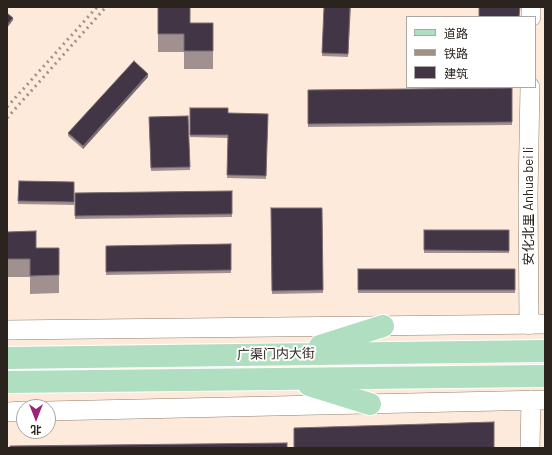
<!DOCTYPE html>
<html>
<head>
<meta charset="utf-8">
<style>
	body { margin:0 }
	#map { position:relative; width:552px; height:455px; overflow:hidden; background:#feeada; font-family:Barlow,"Noto Sans SC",sans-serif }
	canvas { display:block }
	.frame { position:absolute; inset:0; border:8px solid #2b241e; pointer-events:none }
	.legend { position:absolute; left:406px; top:16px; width:130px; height:72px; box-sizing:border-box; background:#fff; border:1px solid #aaa7a5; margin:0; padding:5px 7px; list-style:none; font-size:12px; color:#2b241e }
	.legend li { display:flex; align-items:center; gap:8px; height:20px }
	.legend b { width:20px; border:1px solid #aaa7a5 }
	.north { position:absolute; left:16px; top:399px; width:40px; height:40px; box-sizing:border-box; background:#fff; border:1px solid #aaa7a5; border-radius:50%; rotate:180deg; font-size:11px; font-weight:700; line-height:16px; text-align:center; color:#2b241e }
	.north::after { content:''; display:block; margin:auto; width:14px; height:18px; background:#9d247b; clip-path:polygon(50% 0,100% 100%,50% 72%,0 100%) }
</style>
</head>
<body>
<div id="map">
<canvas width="552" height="455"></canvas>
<div class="frame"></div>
<ul class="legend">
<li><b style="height:5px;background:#afdec1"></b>道路</li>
<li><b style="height:5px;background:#9f9185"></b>铁路</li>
<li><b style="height:11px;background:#423646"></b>建筑</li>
</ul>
<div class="north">北</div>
</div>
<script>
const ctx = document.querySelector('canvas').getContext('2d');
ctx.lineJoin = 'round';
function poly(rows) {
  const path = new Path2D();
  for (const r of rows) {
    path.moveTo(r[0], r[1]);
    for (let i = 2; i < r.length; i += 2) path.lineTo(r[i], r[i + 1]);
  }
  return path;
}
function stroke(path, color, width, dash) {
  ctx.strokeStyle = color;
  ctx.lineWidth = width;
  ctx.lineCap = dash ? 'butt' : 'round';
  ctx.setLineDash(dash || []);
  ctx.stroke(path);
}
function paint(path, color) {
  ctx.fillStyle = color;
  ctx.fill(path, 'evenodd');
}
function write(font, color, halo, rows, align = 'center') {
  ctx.font = font + ' Barlow,"Noto Sans SC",sans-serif';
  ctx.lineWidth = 4;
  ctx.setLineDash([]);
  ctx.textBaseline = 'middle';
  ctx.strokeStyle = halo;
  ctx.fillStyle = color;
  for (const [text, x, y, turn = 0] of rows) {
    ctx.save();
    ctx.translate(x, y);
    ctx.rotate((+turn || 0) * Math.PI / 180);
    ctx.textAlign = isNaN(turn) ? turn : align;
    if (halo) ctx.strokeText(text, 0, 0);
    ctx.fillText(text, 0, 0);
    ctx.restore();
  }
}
const minor = poly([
	[531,17,531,7],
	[529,325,528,195,530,87],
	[7,330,545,324],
	[48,411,545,400],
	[7,412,24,411],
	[530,448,531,400]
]);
const major = poly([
	[320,346,383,326],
	[7,358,545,351],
	[7,382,545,376],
	[309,385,370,404]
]);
const rail = poly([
	[7,107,97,7],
	[7,118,106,7]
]);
const wall = poly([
	[158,7,190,23,213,23,213,69,184,69,184,52,158,52],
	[324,7,351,7,348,57,322,56],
	[148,77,83,149,68,136,68,133],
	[512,88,512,125,308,127,308,90],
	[190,108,228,113,268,114,266,179,227,178,228,138,190,137],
	[188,116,190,170,151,171,149,117],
	[19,181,74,182,74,205,18,204],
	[232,191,232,217,75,219,75,193],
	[271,208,322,208,323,293,272,294],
	[424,230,509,230,509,253,424,253],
	[7,232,36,248,59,248,59,293,30,294,30,277,7,277],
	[231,244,231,273,106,275,106,246],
	[358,269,515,269,515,293,358,293]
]);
const shadedWall = poly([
	[13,18,13,20,7,28,7,25],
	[148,74,148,77,83,149,83,146]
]);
const building = poly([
	[158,7,190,7,190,23,213,23,213,51,184,51,184,34,158,34,158,7],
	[324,7,350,7,348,54,322,53,324,7],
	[479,7,520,7,519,17,479,17,479,7],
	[7,13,13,18,7,25,7,13],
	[134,61,148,74,83,146,68,133,134,61],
	[512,88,512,122,308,124,308,90,512,88],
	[190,108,228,108,228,113,268,114,266,176,227,175,228,135,190,135,190,108],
	[188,116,190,167,151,168,149,117,188,116],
	[19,181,74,182,74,202,18,201,19,181],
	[232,191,232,214,75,216,75,193,232,191],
	[271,208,322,208,323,290,272,291,271,208],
	[424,230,509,230,509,251,424,250,424,230],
	[36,231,36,248,59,248,59,275,30,276,30,259,7,259,7,232,36,231],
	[231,244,231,270,106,272,106,246,231,244],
	[358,269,515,269,515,290,358,290,358,269],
	[494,422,494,448,294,448,294,428,494,422],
	[287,443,287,448,10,448,10,446,287,443]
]);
const streetNames = [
	["安化北里 Anhua bei li",529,206,-90],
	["广渠门内大街",276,354,-1]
];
stroke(minor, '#907f70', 20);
stroke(major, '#fff', 24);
stroke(minor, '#fff', 19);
stroke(major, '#afdec1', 22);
stroke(rail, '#9f9185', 3, [2, 4]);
paint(wall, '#a09090');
paint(shadedWall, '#7a6c72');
paint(building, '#423646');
stroke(building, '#7a6c72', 1);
write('13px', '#2b241e', '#fff', streetNames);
</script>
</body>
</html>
